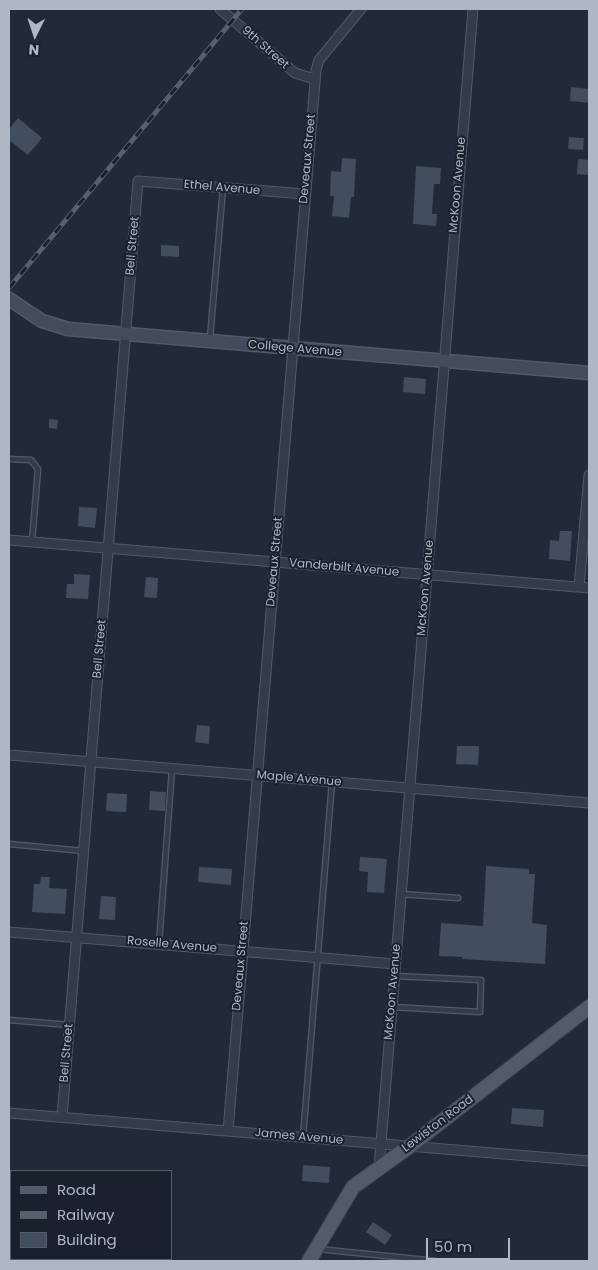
<!DOCTYPE html>
<html>
<head>
<meta charset="utf-8">
<style>
	body { margin:0 }
	#map { position:relative; width:598px; height:1270px; overflow:hidden; background:#212a38; font-family:Poppins,sans-serif }
	canvas { display:block }
	.frame { position:absolute; inset:0; border:10px solid #afb7c5; pointer-events:none }
	.legend { position:absolute; left:10px; top:1170px; width:162px; height:90px; box-sizing:border-box; background:#1a212d; border:1px solid #565d6a; margin:0; padding:6px 9px; list-style:none; font-size:15px; color:#afb7c5 }
	.legend li { display:flex; align-items:center; gap:10px; height:25px }
	.legend b { width:25px; border:1px solid #565d6a }
	.north { position:absolute; left:10px; top:10px; width:50px; height:50px; -webkit-text-stroke:4px #1a212d; paint-order:stroke; rotate:184deg; font-size:14px; font-weight:700; line-height:20px; text-align:center; color:#afb7c5 }
	.north::after { content:''; display:block; margin:auto; width:18px; height:22px; background:#afb7c5; clip-path:polygon(50% 0,100% 100%,50% 72%,0 100%) }
	.scale { position:absolute; left:426px; top:1238px; width:84px; height:22px; box-sizing:border-box; border:2px solid #afb7c5; border-top:0; padding-left:6px; font-size:15px; line-height:18px; white-space:nowrap; color:#afb7c5; -webkit-text-stroke:4px #1a212d; paint-order:stroke }
</style>
</head>
<body>
<div id="map">
<canvas width="598" height="1270"></canvas>
<div class="frame"></div>
<ul class="legend">
<li><b style="height:6px;background:#535b69"></b>Road</li>
<li><b style="height:6px;background:#576070"></b>Railway</li>
<li><b style="height:14px;background:#424d5d"></b>Building</li>
</ul>
<div class="north">N</div>
<div class="scale">50 m</div>
</div>
<script>
const ctx = document.querySelector('canvas').getContext('2d');
ctx.lineJoin = 'round';
function paint(path, color) {
  ctx.fillStyle = color;
  ctx.fill(path, 'evenodd');
}
function poly(rows) {
  const path = new Path2D();
  for (const r of rows) {
    path.moveTo(r[0], r[1]);
    for (let i = 2; i < r.length; i += 2) path.lineTo(r[i], r[i + 1]);
  }
  return path;
}
function stroke(path, color, width, dash) {
  ctx.strokeStyle = color;
  ctx.lineWidth = width;
  ctx.lineCap = dash ? 'butt' : 'round';
  ctx.setLineDash(dash || []);
  ctx.stroke(path);
}
function write(font, color, halo, rows, align = 'center') {
  ctx.font = font + ' Poppins,sans-serif';
  ctx.lineWidth = 4;
  ctx.setLineDash([]);
  ctx.textBaseline = 'middle';
  ctx.strokeStyle = halo;
  ctx.fillStyle = color;
  for (const [text, x, y, turn = 0] of rows) {
    ctx.save();
    ctx.translate(x, y);
    ctx.rotate((+turn || 0) * Math.PI / 180);
    ctx.textAlign = isNaN(turn) ? turn : align;
    if (halo) ctx.strokeText(text, 0, 0);
    ctx.fillText(text, 0, 0);
    ctx.restore();
  }
}
const building = poly([
	[571,87,589,89,589,103,570,101],
	[18,118,42,138,28,155,9,140,9,129],
	[569,137,584,138,583,150,568,149],
	[342,158,356,159,354,197,351,197,349,218,332,216,334,196,330,196,331,171,341,172],
	[578,159,589,160,589,175,577,174],
	[416,166,441,168,440,184,434,184,432,214,437,214,436,226,413,224],
	[161,245,179,246,179,257,161,256],
	[404,377,426,379,425,394,403,392],
	[49,419,58,420,57,429,49,428],
	[79,507,97,508,95,528,78,526],
	[560,531,572,531,570,561,549,559,550,540,559,541],
	[74,574,90,575,88,599,66,598,67,584,74,584],
	[146,577,158,578,157,598,144,597],
	[197,725,210,726,209,744,195,742],
	[457,746,479,746,478,765,456,764],
	[150,791,166,792,165,811,149,810],
	[107,793,127,794,126,812,106,811],
	[360,857,387,859,384,893,367,892,368,872,359,871],
	[486,866,529,869,529,874,535,874,532,923,547,925,545,964,462,959,462,957,439,956,441,923,483,926],
	[199,867,232,869,231,885,198,882],
	[41,877,50,877,49,888,67,889,65,914,32,912,34,884,40,884],
	[101,896,116,897,115,920,99,919],
	[512,1108,544,1110,543,1127,511,1124],
	[303,1165,330,1167,329,1183,302,1181],
	[373,1222,392,1235,385,1245,366,1232]
]);
const service = poly([
	[210,338,223,188],
	[9,459,31,460,38,469,32,541],
	[9,844,84,851],
	[401,894,458,898],
	[159,944,172,769],
	[392,1007,480,1012,481,980,395,976],
	[9,1020,69,1025],
	[303,1137,332,782],
	[318,1249,436,1261]
]);
const minor = poly([
	[220,9,295,73,314,79],
	[9,540,589,588],
	[579,587,589,475],
	[9,755,589,803],
	[9,932,395,964],
	[9,1113,589,1161],
	[62,1117,138,181,305,194],
	[228,1131,316,70,319,60,361,9],
	[379,1168,473,9],
	[9,1253,11,1254],
	[77,1259,109,1261]
]);
const secondary = poly([
	[9,299,42,321,68,329,589,373]
]);
const primary = poly([
	[309,1261,353,1187,410,1146,589,1007]
]);
const rail = poly([
	[9,288,242,9]
]);
const streetNames = [
	["9th Street",265,48,41],
	["Deveaux Street",308,159,-85],
	["McKoon Avenue",458,185,-85],
	["Ethel Avenue",222,188,5],
	["Bell Street",133,246,-85],
	["College Avenue",295,349,5],
	["Deveaux Street",275,562,-85],
	["Vanderbilt Avenue",344,568,5],
	["McKoon Avenue",426,588,-85],
	["Bell Street",100,649,-85],
	["Maple Avenue",299,779,5],
	["Roselle Avenue",172,945,5],
	["Deveaux Street",241,966,-85],
	["McKoon Avenue",393,992,-85],
	["Bell Street",67,1053,-85],
	["Lewiston Road",438,1124,-37],
	["James Avenue",299,1137,5]
];
paint(building, '#424d5d');
stroke(service, '#525a66', 7);
stroke(minor, '#525a66', 11);
stroke(secondary, '#525a66', 15);
stroke(primary, '#3e4552', 16);
stroke(service, '#353c49', 4.5);
stroke(minor, '#353c49', 9);
stroke(secondary, '#434b5c', 12);
stroke(primary, '#535b69', 14);
stroke(rail, '#576070', 5);
stroke(rail, '#1a212d', 3, [9]);
write('12px', '#afb7c5', '#1a212d', streetNames);
</script>
</body>
</html>
